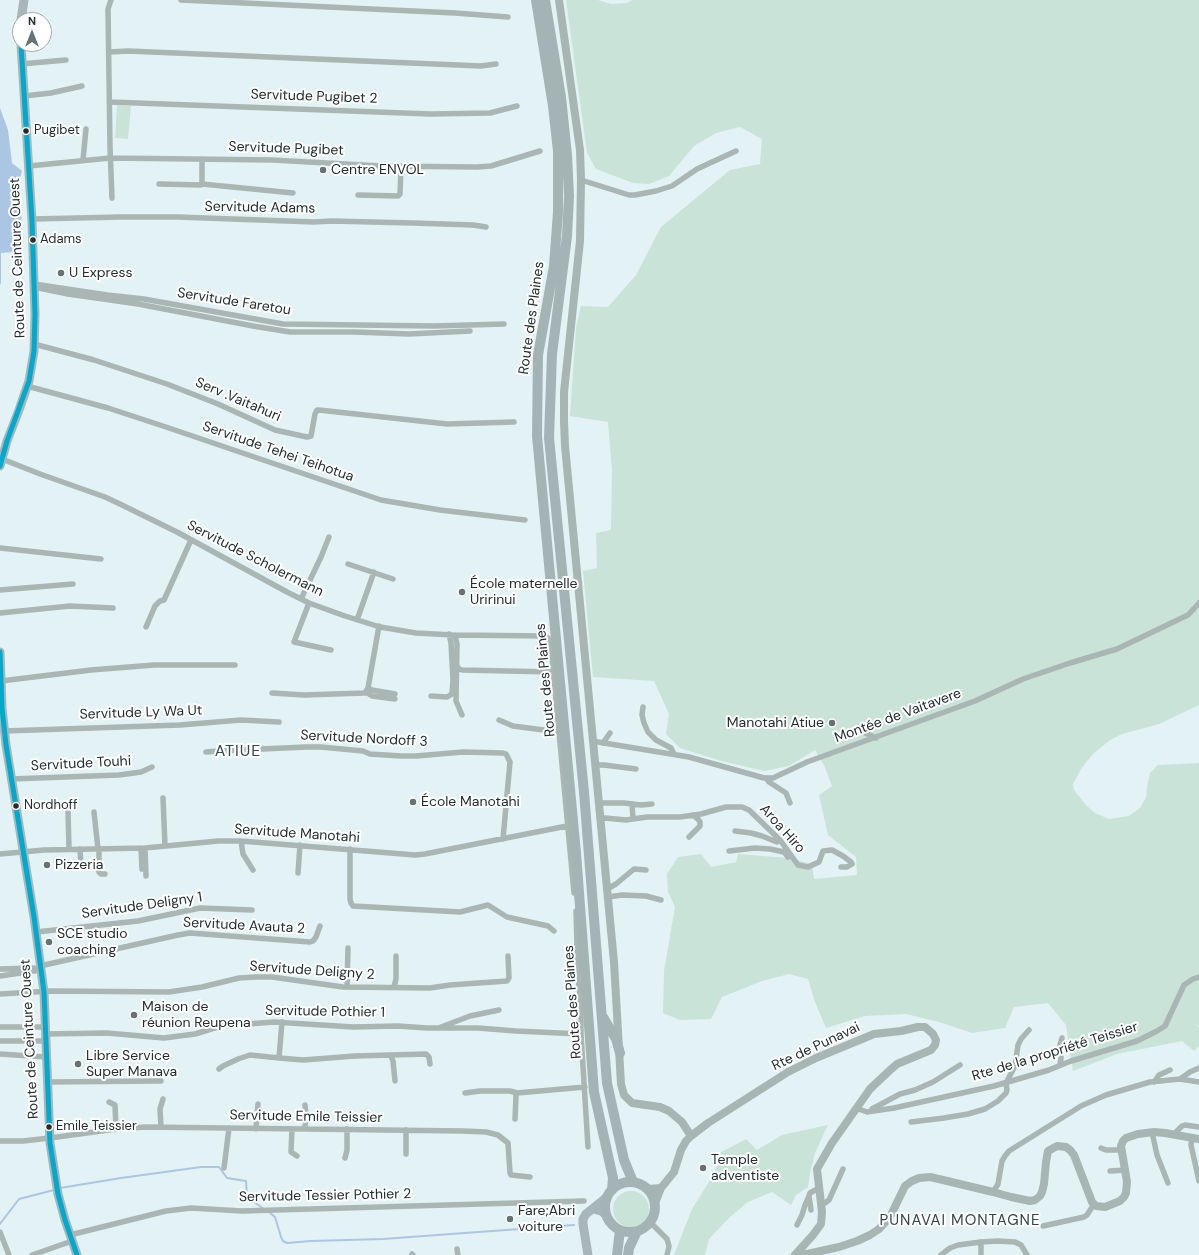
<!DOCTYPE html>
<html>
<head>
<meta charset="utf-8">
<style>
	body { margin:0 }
	#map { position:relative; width:1199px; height:1255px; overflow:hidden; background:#e3f2f4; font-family:"DM Sans",sans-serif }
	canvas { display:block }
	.north { position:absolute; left:12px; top:12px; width:40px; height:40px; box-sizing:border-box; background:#fff; border:1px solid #a7abac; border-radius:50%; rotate:0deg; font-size:11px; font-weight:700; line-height:16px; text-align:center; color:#232d2f }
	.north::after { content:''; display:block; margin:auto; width:14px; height:18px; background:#667274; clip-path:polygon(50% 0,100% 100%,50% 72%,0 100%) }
</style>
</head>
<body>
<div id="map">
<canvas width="1199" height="1255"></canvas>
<div class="north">N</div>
</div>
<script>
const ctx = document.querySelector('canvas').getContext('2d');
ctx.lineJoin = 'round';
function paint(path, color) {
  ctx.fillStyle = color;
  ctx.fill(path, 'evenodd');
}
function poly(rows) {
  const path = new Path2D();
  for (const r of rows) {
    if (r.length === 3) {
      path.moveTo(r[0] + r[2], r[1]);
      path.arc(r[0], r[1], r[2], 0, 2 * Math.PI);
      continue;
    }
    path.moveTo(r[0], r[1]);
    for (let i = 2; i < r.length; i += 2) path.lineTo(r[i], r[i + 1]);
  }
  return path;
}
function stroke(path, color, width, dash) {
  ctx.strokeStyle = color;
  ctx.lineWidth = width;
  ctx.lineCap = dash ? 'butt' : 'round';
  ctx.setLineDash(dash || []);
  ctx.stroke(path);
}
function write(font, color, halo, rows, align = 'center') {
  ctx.font = font + ' "DM Sans",sans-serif';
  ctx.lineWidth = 4;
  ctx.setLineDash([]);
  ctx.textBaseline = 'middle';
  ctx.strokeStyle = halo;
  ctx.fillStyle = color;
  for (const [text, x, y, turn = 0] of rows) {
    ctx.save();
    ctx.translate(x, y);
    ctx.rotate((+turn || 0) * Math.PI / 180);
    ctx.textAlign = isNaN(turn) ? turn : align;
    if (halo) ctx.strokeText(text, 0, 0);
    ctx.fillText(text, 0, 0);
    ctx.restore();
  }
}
const green = poly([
	[566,0,598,0,611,4,627,3,632,0,1199,0,1199,705,1159,724,1122,734,1110,740,1093,754,1081,769,1073,784,1074,790,1086,805,1095,813,1109,819,1129,816,1140,808,1146,798,1147,787,1150,773,1158,765,1199,763,1199,1025,1198,1025,1199,1029,1199,1046,1194,1051,1182,1041,1117,1054,1073,1071,1066,1025,1048,1003,1014,1007,1005,1028,972,1033,939,1022,906,1014,865,1016,826,1028,815,1002,808,979,789,974,762,981,722,997,711,1019,680,1020,663,1013,664,971,675,907,668,892,667,874,678,857,701,854,711,867,736,862,738,854,788,858,812,864,814,879,857,875,856,857,828,835,819,795,832,786,824,765,815,750,789,766,764,771,718,760,680,748,666,734,669,714,654,681,593,677,583,571,597,568,596,533,611,530,612,470,608,422,570,416,576,328,581,306,608,307,636,275,661,227,730,170,760,164,762,139,740,127,716,133,694,146,669,176,649,184,633,183,596,169,587,153],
	[117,105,131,106,128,139,115,138],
	[828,1125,815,1153,810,1173,808,1187,796,1195,791,1205,772,1192,748,1202,730,1217,709,1239,705,1255,674,1255,692,1209,714,1174,718,1161,716,1155,746,1139,757,1150,782,1135],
	[631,1209,18]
]);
const water = poly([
	[0,108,8,130,12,163,22,171,15,198,21,209,23,251,1,253,1,283,0,285]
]);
const stream = poly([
	[60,1188,121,1178,201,1167,219,1167,227,1178,246,1181,247,1197,264,1209],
	[269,1212,275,1217,281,1237,283,1241,287,1243,311,1241,383,1239,574,1225],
	[0,1224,19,1199,54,1190]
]);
const minor = poly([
	[111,0,108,9,110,147,112,198],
	[181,0,455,13,508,17],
	[109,52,128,51,481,66,496,64],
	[21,64,66,60],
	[24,96,51,93,82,86],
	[110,102,430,114,490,113,517,106],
	[83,160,86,129],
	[29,166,110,158,272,160,382,166,477,167,491,166,540,151],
	[581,180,629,195,635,195,656,191,672,186,697,169,736,151],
	[159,184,201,185,202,184,202,162,203,159],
	[202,184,293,193],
	[358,195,398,196,400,194,401,166],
	[32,219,121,217,178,217,314,222,331,221,413,223,473,225,486,227],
	[34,284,107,295,144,299,283,324,434,326,504,324],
	[34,287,68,294,138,304,253,326,290,332,354,332,409,334,470,331],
	[34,344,94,360,167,384,218,404,275,430,307,437,311,436,315,414,317,410,319,410,447,424,514,422],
	[27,386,108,408,166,427,381,500,440,510,525,520],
	[2,459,40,474,105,497,122,505,177,532,287,592,309,603,345,616,380,627,416,633,453,635,546,636,550,641,551,646,574,893],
	[0,548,101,559],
	[348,564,393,579],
	[0,590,73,584],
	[301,599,321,557,329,537],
	[309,603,294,642,331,650],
	[0,613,70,606,113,608],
	[357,620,374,572],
	[146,627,155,606,160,601,164,600,191,540],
	[455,635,457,644,456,701,462,715],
	[457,666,459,669,462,670,554,672],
	[1,681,91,670,154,665,235,665],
	[368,688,372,690,395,694],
	[366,692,372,696,395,699],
	[272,693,304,695,365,693,368,688,379,626],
	[431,696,447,697,452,694,453,679,451,643,449,634],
	[643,707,642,715,644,723,648,732,656,740,671,748,674,754],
	[499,720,513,726,559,732],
	[859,730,876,738],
	[4,731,180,725,241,720,279,722],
	[592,741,689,757,764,778,773,778,807,762,975,701,1023,679,1070,663,1117,649,1188,615,1199,603],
	[603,743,610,733],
	[206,752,218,751,306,747,321,747,363,751,370,754,401,756,416,756,463,752,503,753,506,754,510,762,503,839],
	[595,765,604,765,636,769],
	[766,778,769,782,786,793,790,803],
	[11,779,119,775,141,772,152,767],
	[163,798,165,846],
	[598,803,624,803,641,805,652,804],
	[632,804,633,819],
	[68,811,69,849],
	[94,812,98,849],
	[600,820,605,818,626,820,647,817,680,817,701,814,726,807,742,807,749,810,780,840,798,865,808,867,819,862,823,851,832,850,843,856,851,862,852,864,847,867,841,867],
	[735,831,751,833,762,836,777,842,780,840],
	[689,837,700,826,700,822,698,819,693,815],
	[241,841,243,854,253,870],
	[141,848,142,869],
	[145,848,146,876],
	[80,849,81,866],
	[99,849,99,872,101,874,105,874],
	[350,849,350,899,351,903,353,906,460,912,488,905,507,917,548,926,554,931],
	[729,851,755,848,770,849,784,852,788,857],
	[0,854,44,850,145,848,218,841,241,841,415,855,425,854,567,826],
	[298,873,300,845],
	[607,889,616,884,634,869,646,870],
	[608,897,622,895,646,896,661,900],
	[576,911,578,978,581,1005,581,1034,588,1147],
	[36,932,138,921,200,908,252,910],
	[40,966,178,935,190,933,310,942,313,941,316,937,320,926],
	[0,969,34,968],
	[0,976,41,970],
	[347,987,348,948],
	[394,987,396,979,396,956],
	[0,994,51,991,169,992,202,987,239,978,256,977,272,977,343,987,430,988,450,985,507,981,509,978,508,956],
	[282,1022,279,1058,303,1060,355,1056,426,1054,429,1057,430,1064],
	[0,1027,45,1027],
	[441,1027,470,1016,499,1010],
	[45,1034,107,1033,164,1038,195,1034,221,1026,274,1022,353,1027,398,1026,427,1028,478,1028,516,1031,581,1034],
	[0,1041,46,1041],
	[0,1054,46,1057],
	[391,1056,393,1061,395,1081],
	[1060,1065,1061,1058,1060,1045,1062,1038],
	[219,1069,223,1066,238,1059,250,1055,279,1058],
	[1180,1079,1190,1072,1199,1068],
	[47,1082,161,1081],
	[1154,1082,1159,1075,1170,1070],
	[465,1093,480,1091,510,1091,517,1093,585,1087],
	[109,1102,115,1105,116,1129],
	[305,1105,306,1115,305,1129],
	[856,1108,867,1112,894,1108,994,1086,1049,1070,1071,1061,1137,1041,1157,1031,1165,1026,1184,985,1193,979,1199,977],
	[872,1109,900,1094,915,1090,933,1082,960,1065],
	[515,1119,516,1096,517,1093],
	[911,1122,944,1118,968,1114,985,1109,998,1101,1006,1093,1007,1090,1006,1083,1015,1066,1018,1045,1021,1039,1029,1030],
	[161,1127,160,1109,163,1099],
	[256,1129,258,1104],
	[292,1129,291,1152,297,1156],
	[406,1130,406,1154],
	[1152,1132,1157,1155,1168,1183],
	[1174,1134,1182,1126,1185,1125,1199,1127],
	[1192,1138,1191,1145,1199,1181],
	[0,1141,23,1141,50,1138,116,1129,146,1127,463,1131,486,1132,498,1135,508,1143,510,1173,511,1175,530,1177],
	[1101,1148,1106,1150,1122,1150],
	[345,1158,347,1150,347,1129],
	[224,1168,229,1128],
	[1110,1171,1126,1170],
	[993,1192,998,1184,1002,1161,1005,1156,1009,1151,1081,1106,1106,1095,1150,1082,1180,1079,1199,1082],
	[821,1206,829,1200,843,1169],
	[811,1210,809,1196,810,1193,819,1188],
	[650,1222,667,1239,669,1246,667,1255],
	[797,1225,802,1215,805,1205,809,1196],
	[1043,1226,1084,1217,1087,1215,1094,1204],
	[0,1232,9,1255],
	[70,1235,166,1211,191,1208,242,1211,584,1201],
	[980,1242,981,1246,981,1254],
	[457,1249,458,1255],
	[412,1254,413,1255],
	[32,1255,72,1241],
	[941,1255,950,1248,958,1245,981,1242,998,1241,1015,1242,1021,1245,1027,1255]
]);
const secondary = poly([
	[559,0,580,150,581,180,580,241,564,392,564,421,565,446,614,962,621,1084,624,1095,632,1103,660,1107,669,1111,682,1122,691,1136],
	[648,1189,661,1188],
	[655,1203,661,1188,674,1172,681,1150,686,1141,691,1136,708,1123,788,1072,816,1058,874,1034,901,1031,918,1027,925,1027,933,1034,936,1040,935,1045,931,1050,897,1064,888,1072,870,1089,832,1143,817,1169,822,1212,821,1224,813,1235,795,1255],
	[798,1253,807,1254,839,1247,857,1241,870,1235,879,1229,890,1217,905,1186,912,1181,919,1178,930,1177,943,1180,993,1192,1011,1197,1030,1201,1035,1200,1040,1196,1042,1192,1044,1184,1046,1162,1048,1151,1057,1146,1066,1147,1070,1150,1074,1155,1092,1202,1096,1206,1105,1207,1120,1201,1124,1197,1126,1193,1127,1182,1121,1146,1123,1141,1126,1138,1138,1134,1154,1132,1165,1133,1199,1139]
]);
const primary = poly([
	[21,20,24,0],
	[0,466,7,441,19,410,29,381,34,351,35,314,32,221,21,44],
	[0,652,2,708,6,745,34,917,44,992,50,1143,58,1194,65,1220,77,1255],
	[593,1209,601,1211,605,1214],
	[588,1255,583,1224,583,1219,586,1214,606,1198]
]);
const trunk = poly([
	[536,0,553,106,558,151,558,212,554,266,538,355,537,436,576,853,594,1092,613,1178,612,1190],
	[545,0,561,97,567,155,569,196,567,236,552,354,549,438,584,792,607,1083,624,1160,633,1182],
	[603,1017,616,1039,620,1053],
	[630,1207,25],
	[617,1255,620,1230],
	[628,1255,629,1248,637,1231]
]);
const bus1 = poly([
	[0,466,7,441,29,381,34,351,35,314,32,221,21,44],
	[0,652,2,708,6,745,34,917,44,992,50,1143,58,1194,65,1220,77,1255]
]);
const markers = [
	[26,131,3.5,"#232d2f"],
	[323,170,4,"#667274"],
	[33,240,3.5,"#232d2f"],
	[61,273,4,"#667274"],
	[462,592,4,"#667274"],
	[832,723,4,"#667274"],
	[413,802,4,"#667274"],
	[16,806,3.5,"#232d2f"],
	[47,865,4,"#667274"],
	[49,942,4,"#667274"],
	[134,1015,4,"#667274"],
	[78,1064,4,"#667274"],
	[49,1127,3.5,"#232d2f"],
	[703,1168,4,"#667274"],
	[510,1219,4,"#667274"]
];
const busNames = [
	["Pugibet",34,131],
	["Adams",40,240],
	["Nordhoff",24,806],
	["Emile Teissier",56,1127]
];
const streetNames = [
	["Servitude Pugibet 2",314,97,2],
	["Servitude Pugibet",286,149,2],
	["Servitude Adams",260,208,1],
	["Route de Ceinture Ouest",18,258,-92],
	["Servitude Faretou",234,302,9],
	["Route des Plaines",532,318,-82],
	["Serv .Vaitahuri",238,400,23],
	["Servitude Tehei Teihotua",278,452,19],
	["Servitude Scholermann",255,559,27],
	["Route des Plaines",546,680,-95],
	["Servitude Ly Wa Ut",141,713,-2],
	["Montée de Vaitavere",898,716,-20],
	["Servitude Nordoff 3",364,739,3],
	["Servitude Touhi",81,764,-3],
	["Aroa Hiro",782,829,48],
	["Servitude Manotahi",297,834,4],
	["Servitude Deligny 1",142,906,-8],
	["Servitude Avauta 2",244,926,3],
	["Servitude Deligny 2",312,971,4],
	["Route des Plaines",573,1002,-94],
	["Servitude Pothier 1",325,1012,1],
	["Route de Ceinture Ouest",30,1039,-93],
	["Rte de Punavai",816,1047,-25],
	["Rte de la propriété Teissier",1055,1052,-17],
	["Servitude Emile Teissier",306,1117,1],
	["Servitude Tessier Pothier 2",325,1196,-1]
];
const poiNames = [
	["Centre ENVOL",331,170],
	["U Express",69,273],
	["École maternelle",470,584],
	["Uririnui",470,600],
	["Manotahi Atiue",824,723,"right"],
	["École Manotahi",421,802],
	["Pizzeria",55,865],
	["SCE studio",57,934],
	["coaching",57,950],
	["Maison de",142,1007],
	["réunion Reupena",142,1023],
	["Libre Service",86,1056],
	["Super Manava",86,1072],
	["Temple",711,1160],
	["adventiste",711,1176],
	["Fare;Abri",518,1211],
	["voiture",518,1227]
];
const neighbourhoodNames = [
	["PUNAVAI MONTAGNE",960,1221]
];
const quarterNames = [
	["ATIUE",238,752]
];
paint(green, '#c9e3d8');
paint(water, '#abc6e5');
stroke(stream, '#abc6e5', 2);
stroke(minor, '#a9b6b3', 5.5);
stroke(secondary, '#a7b5b3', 8);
stroke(primary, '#a8b6b8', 9);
stroke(trunk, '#a4b4b4', 10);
stroke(bus1, '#00a9ce', 5);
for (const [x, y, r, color] of markers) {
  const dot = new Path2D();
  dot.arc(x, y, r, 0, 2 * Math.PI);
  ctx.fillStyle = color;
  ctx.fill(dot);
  stroke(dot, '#fff', 1.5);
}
write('13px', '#232d2f', '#fff', busNames, 'left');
write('14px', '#232d2f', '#fff', streetNames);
write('14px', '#232d2f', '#fff', poiNames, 'left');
ctx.letterSpacing = '1px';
write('15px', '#31484c', '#fff', neighbourhoodNames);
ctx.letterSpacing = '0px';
ctx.letterSpacing = '1px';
write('16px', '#31484c', '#fff', quarterNames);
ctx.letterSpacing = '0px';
</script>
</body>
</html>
